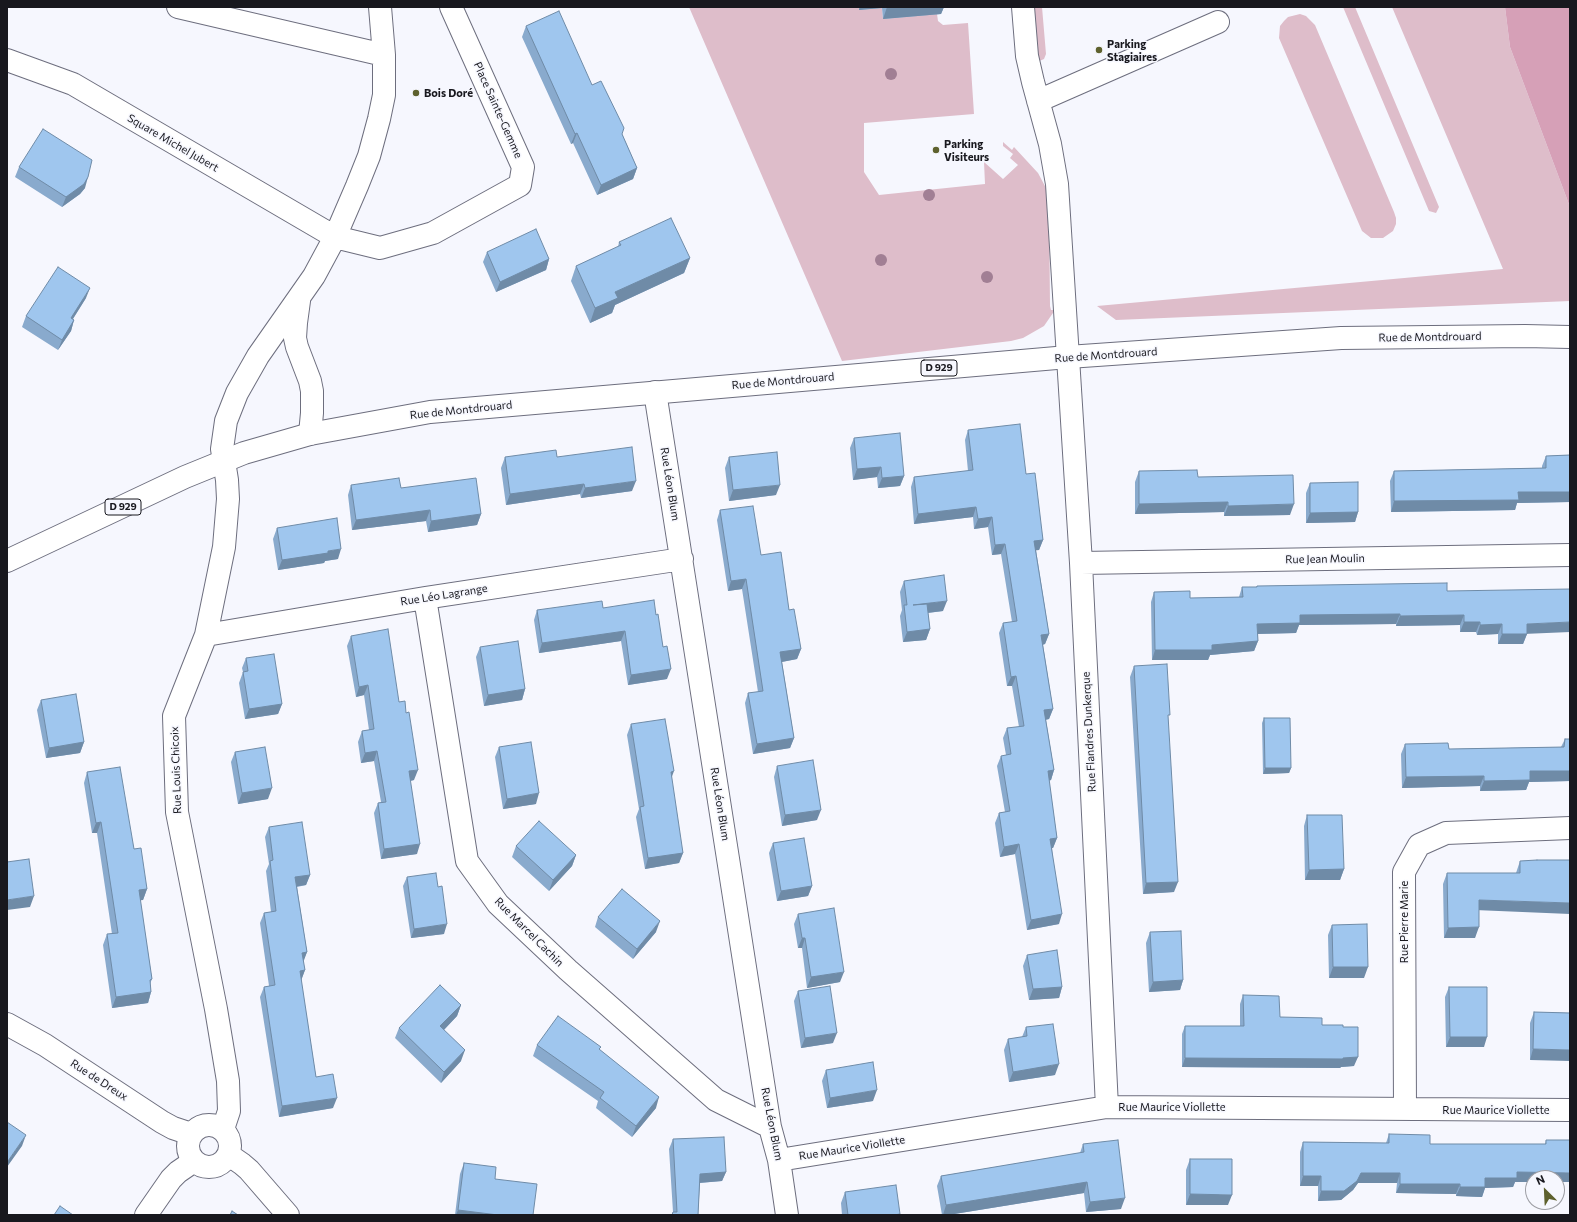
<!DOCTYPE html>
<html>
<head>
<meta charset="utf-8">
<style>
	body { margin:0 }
	#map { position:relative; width:1577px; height:1222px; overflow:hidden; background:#f6f7fe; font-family:Commissioner,sans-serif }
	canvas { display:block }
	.frame { position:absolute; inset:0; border:8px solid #18181e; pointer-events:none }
	.north { position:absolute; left:1525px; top:1170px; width:40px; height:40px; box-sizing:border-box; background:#f6f7fe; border:1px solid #9d9ea4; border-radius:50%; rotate:336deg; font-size:11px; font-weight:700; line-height:16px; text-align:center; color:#18181e }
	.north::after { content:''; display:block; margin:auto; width:14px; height:18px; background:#5e612e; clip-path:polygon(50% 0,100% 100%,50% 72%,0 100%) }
</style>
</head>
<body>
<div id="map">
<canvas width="1577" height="1222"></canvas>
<div class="frame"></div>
<div class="north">N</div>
</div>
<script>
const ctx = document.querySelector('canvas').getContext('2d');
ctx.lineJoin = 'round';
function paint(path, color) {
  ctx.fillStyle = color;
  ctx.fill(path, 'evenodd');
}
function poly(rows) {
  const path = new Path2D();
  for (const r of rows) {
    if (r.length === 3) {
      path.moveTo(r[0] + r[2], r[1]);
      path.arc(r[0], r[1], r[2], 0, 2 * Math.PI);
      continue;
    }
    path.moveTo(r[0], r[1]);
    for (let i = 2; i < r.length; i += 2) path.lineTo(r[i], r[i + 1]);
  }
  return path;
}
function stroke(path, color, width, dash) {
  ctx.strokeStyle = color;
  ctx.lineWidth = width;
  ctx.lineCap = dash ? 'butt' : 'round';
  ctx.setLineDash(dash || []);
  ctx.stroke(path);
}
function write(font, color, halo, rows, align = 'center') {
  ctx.font = font + ' Commissioner,sans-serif';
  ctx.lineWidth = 3;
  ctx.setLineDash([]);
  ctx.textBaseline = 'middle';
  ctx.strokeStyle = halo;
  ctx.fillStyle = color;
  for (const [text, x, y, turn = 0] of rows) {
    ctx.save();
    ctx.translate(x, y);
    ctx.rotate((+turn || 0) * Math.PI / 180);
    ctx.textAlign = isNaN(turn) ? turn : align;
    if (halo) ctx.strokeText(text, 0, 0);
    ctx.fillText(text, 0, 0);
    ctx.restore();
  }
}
const green = poly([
	[689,7,859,7,859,10,882,8,883,19,937,14,938,21,943,25,968,23,974,114,864,123,864,172,879,195,985,184,984,162,1003,179,1018,165,1010,158,1013,154,1003,146,1003,142,1012,150,1014,147,1038,173,1046,188,1049,200,1050,306,1051,310,1055,310,1044,326,1023,338,1011,341,842,361],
	[1031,7,1042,7,1046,54,1044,59,1037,62],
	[1343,7,1355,7,1439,207,1436,213,1429,211],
	[1392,7,1505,7,1510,47,1570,207,1570,301,1116,320,1097,306,1503,269],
	[1300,14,1306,16,1315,25,1394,212,1396,218,1396,224,1393,231,1383,238,1371,238,1362,231,1279,38,1280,26,1284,21,1288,17]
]);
const forest = poly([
	[1505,7,1570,7,1570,207,1510,47]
]);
const minor = poly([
	[178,7,384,55],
	[1023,7,1027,56,1033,82,1050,144,1057,184,1081,563,1107,1107],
	[7,60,73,84,335,237,380,248,433,233,520,185,523,167,451,7],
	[1038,101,1218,22],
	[299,301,296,323,295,338,297,347,310,381,312,391,312,413,310,434],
	[655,392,770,1127,779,1160,787,1215],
	[1081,563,1570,555],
	[425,598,467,861,498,904,568,970,716,1100,770,1127],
	[206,635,425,598,682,559],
	[7,1024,45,1045,162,1122,173,1128,191,1134],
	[1405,1109,1404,872,1419,845,1446,833,1570,828],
	[209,1146,21],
	[223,1129,229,1111,228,1081,216,1009,177,812,174,716,206,635,224,547,228,499,227,480,222,449,226,421,237,393,258,356,314,276,335,237,357,186,369,156,379,119,384,95,384,55,380,7],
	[229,1155,242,1164,249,1170,288,1215],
	[779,1160,1107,1107,1570,1110],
	[146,1215,171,1179,178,1172,194,1161]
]);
const major = poly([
	[7,561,185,477,244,453,310,434,430,412,1068,357,1341,338,1525,336,1570,337]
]);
const trees = [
	[891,74],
	[929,195],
	[881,260],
	[987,277]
];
const wall = poly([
	[859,7,944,7,941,14,883,19,882,8,859,10],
	[526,26,592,85,622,134,637,168,633,179,597,195,573,143,571,144,522,37],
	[19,167,85,188,80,194,62,207,15,177],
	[619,242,690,258,684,273,615,305,612,313,590,323,571,281,576,266,618,247],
	[487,252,549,259,546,270,496,292,483,262],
	[86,298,73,319,74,320,71,331,58,350,22,327,26,316],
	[968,430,1026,474,1043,540,1039,550,1036,550,1049,634,1045,644,1043,645,1053,709,1049,719,1046,720,1054,770,1051,780,1049,781,1057,838,1053,848,1052,848,1059,924,1027,930,1015,854,1000,857,995,823,999,813,1005,812,997,766,1001,756,1006,755,1003,738,1007,728,1019,727,1012,686,1007,686,999,633,1003,623,1012,622,1001,554,992,555,988,527,974,529,973,517,914,524,911,487,914,477,968,471,965,440],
	[854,438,904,476,900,486,878,488,877,477,853,480,850,448],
	[1570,455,1570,502,1517,503,1515,510,1391,512,1390,481,1394,471,1542,468,1542,466,1546,456],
	[505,457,557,457,632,491,581,498,580,494,506,505,501,468],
	[729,457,776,495,729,501,725,468],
	[1139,471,1198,477,1290,515,1224,516,1224,512,1135,514,1135,482],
	[1310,483,1358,512,1355,522,1306,523,1306,493],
	[351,485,401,488,481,514,477,525,428,532,426,521,352,530,348,495],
	[720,510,761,555,789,610,801,649,797,659,782,662,794,738,790,748,753,754,745,703,748,693,758,692,742,589,728,591,717,520],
	[277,528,338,559,325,561,324,563,278,570,273,539],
	[904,581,943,611,928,613,930,629,926,640,903,642,900,616,902,610,900,592],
	[1257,586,1447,591,1527,634,1523,644,1498,644,1498,634,1477,635,1476,632,1460,632,1460,625,1396,626,1396,624,1299,625,1296,633,1258,634,1258,641,1254,651,1210,655,1208,660,1152,660,1151,602,1154,592,1190,598,1239,597,1242,587,1256,587],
	[603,608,656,615,663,647,667,679,628,685,621,641,539,653,534,620,537,610],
	[351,636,399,702,414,780,410,781,417,854,381,859,374,813,378,803,381,802,374,761,361,763,358,742,362,731,369,730,364,695,356,697,347,646],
	[480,647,525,689,522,700,484,706,476,657],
	[246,658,282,704,278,714,245,719,239,683,243,672,242,668],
	[1134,666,1168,720,1174,892,1143,894,1130,677],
	[41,700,84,742,80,753,46,758,37,710],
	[1264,718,1291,768,1289,773,1263,774,1262,723],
	[631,724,683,853,679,863,645,869,636,817,639,809,627,735],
	[1565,739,1570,781,1529,782,1526,790,1480,791,1480,786,1402,788,1401,754,1405,744,1449,749,1561,747],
	[499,747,536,804,503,809,495,757],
	[235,752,268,799,238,804,231,762],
	[777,766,817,820,782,826,774,777],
	[87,772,134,849,147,889,143,900,140,900,152,979,150,984,151,992,148,1003,112,1008,103,945,107,934,112,934,97,833,92,833,84,783],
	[1307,815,1344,869,1340,880,1305,880,1304,826],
	[269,827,310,875,306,885,297,887,307,952,303,961,305,970,301,980,316,1077,333,1108,279,1117,260,997,264,987,269,986,260,923,264,913,271,912,266,871,269,864,265,837],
	[773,843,812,886,808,896,777,901,769,853],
	[516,846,576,855,572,866,549,891,512,857],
	[1570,860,1479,910,1475,938,1444,938,1443,884,1447,873,1516,873,1520,861],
	[407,877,444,934,411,938,403,886],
	[798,914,840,982,807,988,802,948,798,948,794,924],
	[598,917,656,932,633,959,595,927],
	[1332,925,1364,978,1329,978,1328,935],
	[1150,932,1183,980,1180,990,1149,992,1146,943],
	[1027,955,1062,987,1059,998,1029,1000,1023,966],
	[1449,987,1484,1047,1446,1047,1445,997],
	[798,991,833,1043,801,1048,794,1001],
	[1243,995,1280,1017,1322,1025,1343,1027,1354,1066,1341,1067,1340,1068,1182,1067,1182,1034,1185,1026,1240,1026,1240,1004],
	[461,1005,457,1016,444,1030,461,1061,441,1083,395,1038,399,1028],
	[1534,1012,1570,1013,1530,1060,1530,1023],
	[1026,1027,1055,1075,1009,1082,1004,1050,1008,1039,1022,1037],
	[537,1045,600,1050,656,1108,632,1137,596,1108,598,1101,533,1056],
	[826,1070,873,1101,827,1108,822,1081],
	[1389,1134,1430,1144,1545,1144,1546,1140,1570,1182,1557,1182,1557,1178,1515,1182,1513,1187,1485,1188,1482,1197,1456,1196,1456,1194,1396,1193,1397,1183,1358,1183,1353,1190,1341,1200,1318,1201,1318,1186,1300,1186,1300,1152,1303,1142,1386,1143],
	[673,1139,726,1172,722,1181,700,1183,698,1215,672,1215,673,1212,669,1149],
	[1083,1144,1121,1209,1086,1212,1084,1193,948,1215,942,1215,937,1186,941,1176,1080,1153],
	[1190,1159,1228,1205,1186,1205,1186,1170],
	[464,1163,495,1179,533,1215,455,1215,460,1174],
	[845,1192,899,1215,842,1215,841,1203]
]);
const shadedWall = poly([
	[860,7,882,7,882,8,859,10],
	[887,7,944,7,941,14,883,19],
	[577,133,573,143,571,144,575,134],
	[637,168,633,179,597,195,601,185],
	[88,177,85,188,80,194,62,207,66,197],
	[690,258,684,273,615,305,612,313,590,323,595,308,615,292],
	[549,259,546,270,496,292,500,282],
	[90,288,86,298,67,328,71,318],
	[74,320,71,331,58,350,62,340],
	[881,467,877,477,853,480,857,469],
	[904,476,900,486,878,488,882,478],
	[636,481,632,491,581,498,585,488],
	[584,484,580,494,506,505,510,494],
	[780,485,776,495,729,501,733,490],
	[1518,492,1570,492,1570,502,1517,503,1515,510,1391,512,1394,501],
	[1228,502,1224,512,1135,514,1139,504],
	[1294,504,1290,515,1224,516,1228,506],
	[976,507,973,517,914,524,918,514],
	[430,510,426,521,352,530,356,520],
	[1358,512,1355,522,1306,523,1310,513],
	[481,514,477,525,428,532,431,521],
	[992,517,988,527,974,529,978,519],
	[1043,540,1039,550,1031,551,1034,541],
	[1005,544,1001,554,992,555,995,545],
	[341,549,338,559,325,561,324,563,278,570,282,560,328,551],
	[746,579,742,589,728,591,731,581],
	[947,601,943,611,909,615,913,605],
	[1400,614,1396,624,1299,625,1296,633,1253,634,1257,624,1300,615],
	[1464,615,1460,625,1396,626,1400,616],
	[1464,622,1480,622,1476,632,1460,632],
	[1570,622,1570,632,1523,634,1527,624],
	[1502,624,1498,634,1477,635,1480,625],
	[930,629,926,640,903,642,907,632],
	[625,631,621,641,539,653,542,643],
	[1049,634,1045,644,1038,645,1041,635],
	[1502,634,1527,634,1523,644,1498,644],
	[1258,641,1254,651,1210,655,1208,660,1152,660,1155,650],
	[801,649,797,659,776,663,780,652],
	[671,669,667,679,628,685,631,675],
	[1016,676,1012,686,1007,686,1011,677],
	[368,685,364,695,356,697,359,687],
	[525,689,522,700,484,706,488,695],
	[282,704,278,714,245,719,249,709],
	[1053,709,1049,719,1041,720,1044,710],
	[794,738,790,748,753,754,757,744],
	[84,742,80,753,46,758,49,748],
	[377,751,374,761,361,763,365,753],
	[1265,768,1291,768,1289,773,1263,774],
	[418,770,414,780,405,782,409,771],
	[1054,770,1051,780,1044,781,1048,771],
	[674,771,670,782,671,772],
	[1530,771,1570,771,1570,781,1529,782,1526,790,1480,791,1484,781],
	[1484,776,1480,786,1402,788,1406,777],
	[272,788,268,799,238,804,242,793],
	[539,793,536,804,503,809,507,799],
	[821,810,817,820,782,826,785,815],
	[101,822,97,833,92,833,96,823],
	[1057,838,1053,848,1047,849,1050,839],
	[420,844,417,854,381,859,384,849],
	[1019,844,1015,854,1000,857,1004,847],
	[683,853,679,863,645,869,648,858],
	[576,855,572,866,549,891,553,880],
	[1344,869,1340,880,1305,880,1309,870],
	[310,875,306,885,292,887,295,877],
	[1178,882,1174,892,1143,894,1146,883],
	[812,886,808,896,777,901,781,891],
	[147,889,143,900,135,901,139,890],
	[34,896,30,907,7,910,7,900],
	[1479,900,1570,903,1570,914,1475,910],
	[1062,914,1059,924,1027,930,1031,920],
	[660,921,656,932,633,959,637,949],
	[447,924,444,934,411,938,414,929],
	[1479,927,1475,938,1444,938,1448,928],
	[802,938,805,938,802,948,798,948],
	[307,952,303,963,302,953],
	[1333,967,1368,967,1364,978,1329,978],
	[305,970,301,981,300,971],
	[844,972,840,982,807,988,811,977],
	[1183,980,1180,990,1149,992,1153,982],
	[1062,987,1059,998,1029,1000,1033,989],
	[151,992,148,1003,112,1008,116,997],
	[461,1005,457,1016,437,1037,440,1026],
	[837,1033,833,1043,801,1048,805,1038],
	[1450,1037,1487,1037,1484,1047,1446,1047],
	[1533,1049,1570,1050,1570,1061,1530,1060],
	[465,1050,461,1061,441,1083,444,1072],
	[1358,1057,1354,1066,1341,1067,1340,1068,1182,1067,1185,1058],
	[1059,1064,1055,1075,1009,1082,1013,1072],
	[877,1090,873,1101,827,1108,830,1098],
	[659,1097,656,1108,632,1137,636,1126],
	[337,1098,333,1108,279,1117,282,1106],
	[26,1135,22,1146,7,1167,7,1163,8,1161],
	[726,1172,722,1181,697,1183,700,1174],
	[1517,1172,1570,1173,1570,1182,1557,1182,1557,1178,1533,1178,1533,1182,1515,1182,1513,1187,1485,1188,1482,1197,1456,1196,1460,1187,1485,1178],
	[1361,1173,1400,1173,1397,1183,1358,1183,1353,1190,1341,1200,1318,1201,1321,1191],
	[1303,1176,1321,1176,1318,1186,1300,1186],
	[1087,1182,1084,1193,948,1215,943,1215,946,1205],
	[1400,1184,1460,1184,1456,1194,1396,1193],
	[1190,1194,1232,1195,1228,1205,1186,1205],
	[1125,1198,1121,1209,1086,1212,1090,1202],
	[458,1210,498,1215,456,1215]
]);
const building = poly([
	[559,11,592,85,601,81,624,128,622,134,637,168,601,185,577,133,575,134,526,26,559,11],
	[43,129,92,160,88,177,84,184,66,197,19,167,43,129],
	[671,218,690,258,615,292,618,298,595,308,576,266,621,245,619,242,671,218],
	[536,229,549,259,500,282,487,252,536,229],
	[58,267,90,288,71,318,74,320,62,340,26,316,58,267],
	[1020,424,1026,474,1035,473,1043,540,1034,541,1049,634,1041,635,1053,709,1044,710,1054,770,1048,771,1057,838,1050,839,1062,914,1031,920,1019,844,1004,847,999,813,1010,811,1001,756,1011,754,1007,728,1024,726,1016,676,1011,677,1003,623,1017,621,1005,544,995,545,992,517,978,519,976,507,918,514,914,477,973,470,968,430,1020,424],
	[900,433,904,476,882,478,881,467,857,469,854,438,900,433],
	[632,447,636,481,585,488,584,484,510,494,505,457,556,450,557,457,632,447],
	[777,452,780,485,733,490,729,457,777,452],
	[1570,455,1570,492,1518,492,1519,500,1394,501,1394,471,1546,468,1546,456,1570,455],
	[1197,470,1198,477,1293,475,1294,504,1228,506,1228,502,1139,504,1139,471,1197,470],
	[399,478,401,488,476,478,481,514,431,521,430,510,356,520,351,485,399,478],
	[1358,482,1358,512,1310,513,1310,483,1358,482],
	[753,506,761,555,781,552,789,610,794,609,801,649,780,652,794,738,757,744,748,693,763,691,746,579,731,581,720,510,753,506],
	[337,518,341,549,328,551,328,553,282,560,277,528,337,518],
	[944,575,947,601,913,605,927,604,930,629,907,632,904,605,907,605,904,581,944,575],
	[1447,583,1447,591,1570,589,1570,622,1527,624,1527,634,1502,634,1502,624,1480,625,1480,622,1464,622,1464,615,1400,616,1400,614,1300,615,1300,623,1257,624,1258,641,1212,645,1212,650,1155,650,1154,592,1190,591,1190,598,1243,597,1242,587,1257,587,1257,586,1447,583],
	[654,600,656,615,658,614,663,647,667,646,671,669,631,675,625,631,542,643,537,610,602,601,603,608,654,600],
	[388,629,399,702,405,701,406,713,409,712,418,770,409,771,420,844,384,849,378,803,386,802,377,751,365,753,362,731,374,729,368,685,359,687,351,636,388,629],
	[518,641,525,689,488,695,480,647,518,641],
	[274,654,282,704,249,709,243,672,248,671,246,658,274,654],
	[1167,664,1170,715,1168,715,1178,882,1146,883,1134,666,1167,664],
	[76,694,84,742,49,748,41,700,76,694],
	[1264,718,1290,718,1291,768,1265,768,1264,718],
	[665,719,674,771,671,772,683,853,648,858,640,807,644,806,631,724,665,719],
	[1565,739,1570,739,1570,771,1530,771,1530,780,1484,781,1484,776,1406,777,1405,744,1448,743,1449,749,1564,747,1565,739],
	[531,742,539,793,507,799,499,747,531,742],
	[265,747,272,788,242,793,235,752,265,747],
	[813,760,821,810,785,815,777,766,813,760],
	[120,767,134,849,141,848,147,889,139,890,152,979,150,980,151,992,116,997,107,934,118,933,101,822,96,823,87,772,120,767],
	[1307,815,1342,815,1344,869,1309,870,1307,815],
	[539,821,576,855,553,880,516,846,539,821],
	[302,822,310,875,295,877,307,952,302,953,305,970,300,971,316,1077,333,1074,337,1098,282,1106,264,987,275,985,264,913,276,911,270,861,273,860,269,827,302,822],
	[804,838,812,886,781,891,773,843,804,838],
	[29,859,34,896,7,900,7,862,29,859],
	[1537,860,1570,860,1570,903,1479,900,1479,927,1448,928,1447,873,1520,873,1520,861,1537,860],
	[436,873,438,887,442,886,447,924,414,929,407,877,436,873],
	[622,889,660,921,637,949,598,917,622,889],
	[834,908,844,972,811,977,805,938,802,938,798,914,834,908],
	[1367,924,1368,967,1333,967,1332,925,1367,924],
	[1181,931,1183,980,1153,982,1150,932,1181,931],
	[1057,950,1062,987,1033,989,1027,955,1057,950],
	[440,985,461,1005,440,1026,465,1050,444,1072,399,1028,440,985],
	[830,986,837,1033,805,1038,798,991,830,986],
	[1449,987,1487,987,1487,1037,1450,1037,1449,987],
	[1243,995,1279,996,1280,1017,1322,1018,1322,1025,1343,1025,1343,1027,1358,1027,1358,1057,1343,1058,1343,1059,1185,1058,1185,1026,1244,1026,1243,995],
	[1534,1012,1570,1013,1570,1050,1533,1049,1534,1012],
	[558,1016,601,1047,599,1049,659,1097,636,1126,600,1098,604,1092,537,1045,558,1016],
	[1053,1024,1059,1064,1013,1072,1008,1039,1027,1036,1026,1027,1053,1024],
	[873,1062,877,1090,830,1098,826,1070,873,1062],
	[7,1122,26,1135,8,1161,7,1160,7,1122],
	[1389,1134,1430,1135,1430,1144,1546,1144,1546,1140,1570,1140,1570,1173,1517,1172,1517,1178,1485,1178,1485,1187,1460,1187,1460,1184,1400,1184,1400,1173,1361,1173,1357,1181,1344,1191,1321,1191,1321,1176,1303,1176,1303,1142,1389,1143,1389,1134],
	[724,1137,726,1172,700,1174,698,1215,672,1215,673,1212,677,1212,673,1139,724,1137],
	[1118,1140,1125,1198,1090,1202,1087,1182,946,1205,941,1176,1084,1152,1083,1144,1118,1140],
	[1190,1159,1232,1159,1232,1195,1190,1194,1190,1159],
	[464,1163,496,1167,495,1179,537,1184,533,1215,498,1215,458,1210,464,1163],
	[896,1185,900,1214,894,1215,848,1215,845,1192,896,1185],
	[60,1206,73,1215,54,1215,60,1206],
	[232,1211,238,1215,230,1215,232,1211]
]);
const markers = [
	[1099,50,4,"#5e612e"],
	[416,93,4,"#5e612e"],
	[936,150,4,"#5e612e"]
];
const shields = [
	[939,368,36],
	[123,507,36]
];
const shieldNames = [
	["D 929",939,368],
	["D 929",123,507]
];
const poiNames = [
	["Parking",1107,44],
	["Stagiaires",1107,57],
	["Bois Doré",424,93],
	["Parking",944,144],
	["Visiteurs",944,157]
];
const streetNames = [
	["Place Sainte-Gemme",498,110,66],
	["Square Michel Jubert",173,143,30],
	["Rue de Montdrouard",1430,337,-1],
	["Rue de Montdrouard",1106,355,-4],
	["Rue de Montdrouard",783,381,-5],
	["Rue de Montdrouard",461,410,-6],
	["Rue Léon Blum",670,484,81],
	["Rue Jean Moulin",1325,559,-1],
	["Rue Léo Lagrange",444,595,-9],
	["Rue Flandres Dunkerque",1089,732,-93],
	["Rue Louis Chicoix",176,770,-92],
	["Rue Léon Blum",720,804,81],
	["Rue Pierre Marie",1404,922,-90],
	["Rue Marcel Cachin",529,932,45],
	["Rue de Dreux",99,1080,33],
	["Rue Maurice Viollette",1172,1107],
	["Rue Maurice Viollette",1496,1110],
	["Rue Léon Blum",772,1124,79],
	["Rue Maurice Viollette",852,1148,-9]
];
paint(green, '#debdca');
paint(forest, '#d6a0b7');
stroke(minor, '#6d6e7e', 24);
stroke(major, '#6d6e7e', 24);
stroke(minor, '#fff', 22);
stroke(major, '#fff', 22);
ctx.fillStyle = '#a17f94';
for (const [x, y] of trees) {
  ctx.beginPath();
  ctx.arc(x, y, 6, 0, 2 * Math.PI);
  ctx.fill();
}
paint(wall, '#89aacd');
paint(shadedWall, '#6f8ba7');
paint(building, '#9fc6ee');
stroke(building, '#6f8ba7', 1);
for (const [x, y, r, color] of markers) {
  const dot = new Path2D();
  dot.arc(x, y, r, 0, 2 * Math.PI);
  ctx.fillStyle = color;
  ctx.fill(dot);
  stroke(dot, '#f6f7fe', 1.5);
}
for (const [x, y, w] of shields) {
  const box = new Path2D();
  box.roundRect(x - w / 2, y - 8, w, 16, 3);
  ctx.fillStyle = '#f6f7fe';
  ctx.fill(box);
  stroke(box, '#18181e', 1);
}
write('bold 10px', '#18181e', null, shieldNames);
write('bold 11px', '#18181e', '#f6f7fe', poiNames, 'left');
write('11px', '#18181e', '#f6f7fe', streetNames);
</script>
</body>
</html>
